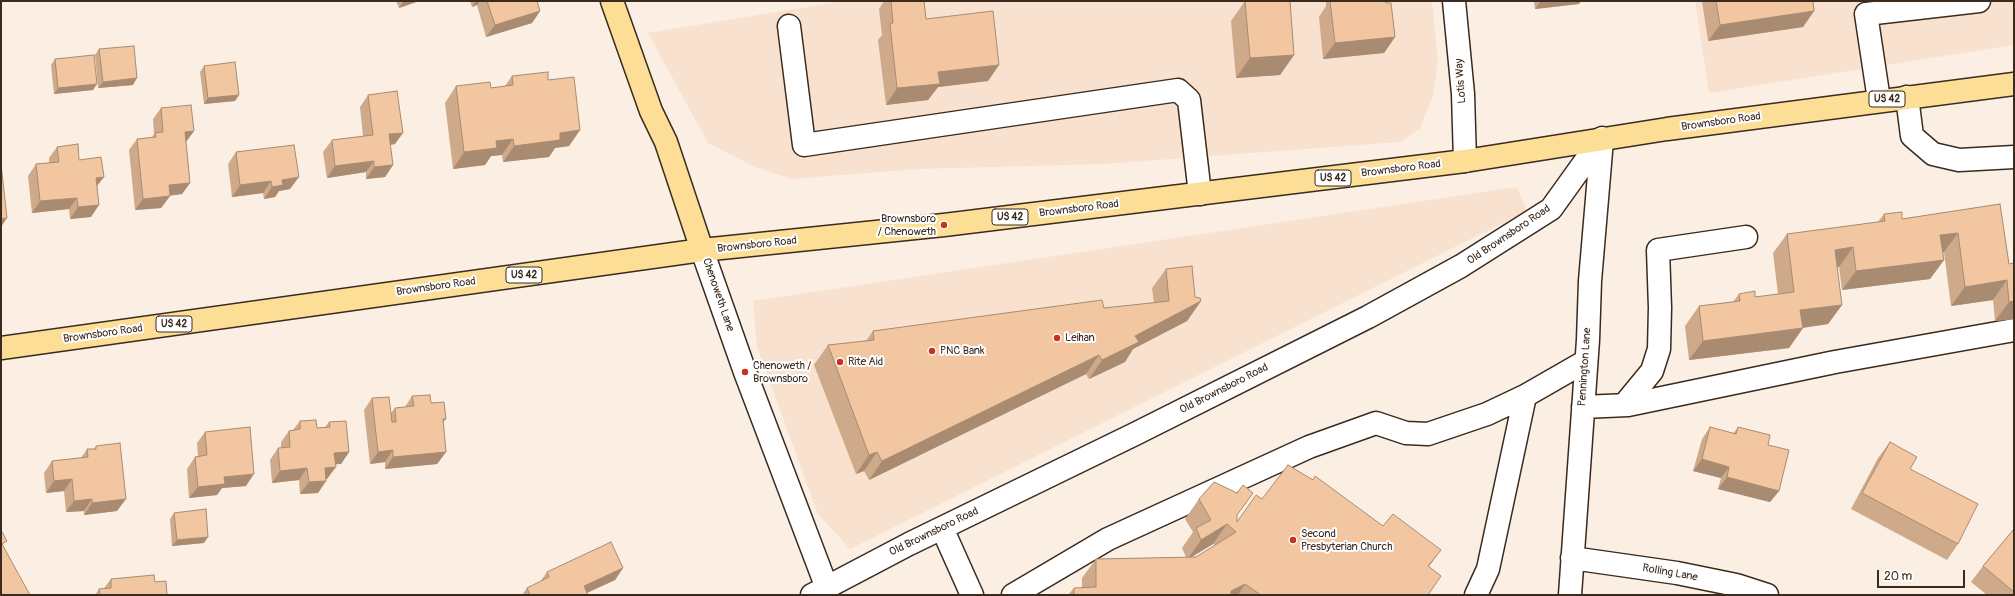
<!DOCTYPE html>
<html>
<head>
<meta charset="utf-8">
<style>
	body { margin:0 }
	#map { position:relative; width:2015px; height:596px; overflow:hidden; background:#fbeee3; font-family:Pangolin,sans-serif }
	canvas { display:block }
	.frame { position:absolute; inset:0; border:2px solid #3b2a1e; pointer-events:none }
	.scale { position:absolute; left:1877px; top:570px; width:88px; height:18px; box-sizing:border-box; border:2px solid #3b2a1e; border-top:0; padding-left:5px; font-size:12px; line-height:14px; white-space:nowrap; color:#3b2a1e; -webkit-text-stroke:3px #fff; paint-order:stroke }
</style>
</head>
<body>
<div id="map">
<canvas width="2015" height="596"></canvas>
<div class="frame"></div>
<div class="scale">20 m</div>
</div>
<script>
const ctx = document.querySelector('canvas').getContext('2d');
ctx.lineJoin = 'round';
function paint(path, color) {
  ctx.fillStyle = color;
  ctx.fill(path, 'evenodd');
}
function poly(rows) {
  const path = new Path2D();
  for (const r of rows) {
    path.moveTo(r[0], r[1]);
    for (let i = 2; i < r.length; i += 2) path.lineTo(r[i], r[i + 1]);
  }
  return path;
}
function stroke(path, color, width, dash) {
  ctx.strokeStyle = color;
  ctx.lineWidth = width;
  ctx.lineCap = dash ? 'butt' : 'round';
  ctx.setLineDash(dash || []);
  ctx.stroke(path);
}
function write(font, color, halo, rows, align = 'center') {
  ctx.font = font + ' Pangolin,sans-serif';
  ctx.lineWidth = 4;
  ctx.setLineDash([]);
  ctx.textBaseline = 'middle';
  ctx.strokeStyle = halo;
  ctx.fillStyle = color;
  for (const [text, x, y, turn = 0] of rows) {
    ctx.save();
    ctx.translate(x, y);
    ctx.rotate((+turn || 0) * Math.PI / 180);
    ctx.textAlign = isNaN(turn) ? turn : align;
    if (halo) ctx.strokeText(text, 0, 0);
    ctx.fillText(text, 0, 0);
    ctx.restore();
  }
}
const built = poly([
	[843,1,1432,1,1438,61,1433,95,1420,129,1400,142,1104,164,919,169,791,179,755,167,708,143,648,33],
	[1695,1,2014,1,2014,45,1709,93],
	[1517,187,1527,211,850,549,818,514,757,347,753,301]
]);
const minor = poly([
	[1454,1,1463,94,1465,161],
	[789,26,804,145,1178,90,1189,100,1200,194],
	[1907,97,1912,136,1933,154,1959,160,2014,157],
	[1879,100,1866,14,1979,1],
	[702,250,745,372,827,588],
	[1624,405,1652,371,1659,349,1660,308,1658,250,1746,237],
	[1583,407,1628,405,1835,362,2014,330],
	[942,528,972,595],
	[1572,558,1677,573,1736,585,1767,595],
	[812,595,909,544,1135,434,1368,317,1461,266,1551,209,1602,138],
	[1013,595,1108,539,1309,447,1376,423,1406,433,1428,434,1487,414,1525,396,1586,361],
	[1476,595,1488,569,1525,396],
	[1570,595,1588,340,1590,281,1602,140]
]);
const major = poly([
	[612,1,651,111,666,142,702,250],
	[1,348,702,250,944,225,1465,161,1667,129,2014,84]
]);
const wall = poly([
	[396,1,419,1,399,8],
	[470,1,537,1,540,11,532,23,486,37,477,5,472,7],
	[884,1,924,1,926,19,999,65,988,81,938,87,928,100,886,105,878,40,882,35,879,9],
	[1245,1,1294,55,1280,75,1236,78,1231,21],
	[1326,1,1386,1,1395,37,1384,53,1323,59,1319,17,1326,6],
	[1534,1,1581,1,1579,4,1535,9],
	[1702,1,1813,1,1814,11,1803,27,1708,41],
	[99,49,133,85,98,88,95,55],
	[55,59,93,90,54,94,51,65],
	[204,66,235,101,204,104,200,72],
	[512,76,548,80,580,130,569,146,555,148,549,157,503,162,502,155,491,156,485,165,453,169,445,103,456,86,491,88,505,86],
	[368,95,395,144,390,145,393,165,385,177,366,179,366,172,327,178,323,152,332,140,363,136,360,107],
	[161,108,194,131,186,142,190,183,182,194,170,196,161,208,135,210,129,150,137,139,152,137,154,134,153,119],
	[57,147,79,160,104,177,97,186,91,217,70,219,69,209,32,213,28,176,36,164,49,163,49,158],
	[236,152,290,189,279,191,275,197,264,199,263,193,232,197,228,164],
	[2000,204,2009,264,2014,263,2014,319,1995,321,1993,300,1951,306,1944,252,1943,253,1944,260,1930,279,1842,290,1839,267,1837,267,1842,305,1828,324,1803,328,1789,348,1689,360,1685,326,1699,306,1733,302,1739,294,1755,297,1778,294,1773,253,1787,234,1878,222,1884,214,1902,219],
	[1166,269,1195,297,1201,301,1187,321,1133,349,1125,362,1089,379,1086,374,869,480,864,471,856,474,814,365,828,345,866,341,873,331,1154,303,1152,288],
	[412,396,431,403,446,419,443,423,446,452,437,464,385,469,385,462,370,464,364,410,372,398,391,413,395,408,405,407],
	[300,421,317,428,325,427,329,422,349,452,341,464,335,464,327,479,326,479,326,481,318,493,300,494,299,480,272,483,270,460,278,448,281,448,281,442,289,431,293,430],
	[1710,427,1733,434,1738,427,1768,445,1779,491,1770,502,1718,489,1721,478,1693,471,1702,439],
	[205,432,246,486,222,488,217,495,189,498,187,469,195,457,198,456,197,443],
	[1890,442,1910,469,1958,544,1947,560,1851,509,1878,458],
	[96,446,117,511,84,515,84,511,66,512,64,491,46,493,44,473,52,461,81,458,87,449,94,449],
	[1199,499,1237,516,1237,522,1262,499,1429,567,1428,595,1068,595,1074,588,1082,588,1082,578,1096,559,1186,557,1182,548,1193,532,1185,519],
	[1213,544,1215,545,1196,557,1191,557],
	[174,513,204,543,172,546,170,519],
	[2014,529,2014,595,1987,595,1971,582,1983,566],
	[623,568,615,580,587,593,588,595,522,595,527,588,540,582,547,572],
	[111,579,155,582,167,595,95,595,99,589,104,588]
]);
const shadedWall = poly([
	[405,1,419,1,399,8,403,2],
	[476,1,480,1,477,5,472,7],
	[1541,1,1581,1,1579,4,1535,9],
	[540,11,532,23,486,37,495,25],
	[1814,11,1803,27,1708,41,1720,25],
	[1395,37,1384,53,1323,59,1335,43],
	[1294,55,1280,75,1236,78,1250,58],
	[999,65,988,81,938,87,928,100,886,105,897,88,938,72],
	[137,78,133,85,98,88,103,82],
	[97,84,93,90,54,94,58,88],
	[239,95,235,101,204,104,208,98],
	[580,130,569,146,555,148,549,157,503,162,514,146,560,133],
	[194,131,185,143,185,132],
	[403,133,395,144,380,146,389,134],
	[513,139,502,155,491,156,485,165,453,169,464,152,496,141],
	[374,161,366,172,327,178,335,166],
	[393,165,385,177,366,179,374,167],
	[104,177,95,188,96,178],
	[299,177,290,189,279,191,275,197,264,199,272,187,282,180],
	[271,181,263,193,232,197,240,185],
	[190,183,182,194,161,196,169,185],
	[170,196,161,208,135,210,143,199],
	[77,198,69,209,32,213,40,201],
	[99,205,91,217,70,219,78,207],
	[7,218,1,227,1,219],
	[1958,233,1944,252,1926,254,1940,235],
	[1853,247,1839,267,1821,269,1835,250],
	[1944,260,1930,279,1842,290,1856,271],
	[2007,280,1993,300,1951,306,1965,287],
	[1201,301,1187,321,1133,349,1125,362,1089,379,1102,360,1135,336],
	[2014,301,2014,319,1995,321,2009,302],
	[1842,305,1828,324,1786,330,1800,310],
	[1803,328,1789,348,1689,360,1703,341],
	[1099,355,1086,374,869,480,882,461],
	[393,450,385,462,370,464,378,452],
	[349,452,341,464,326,465,334,453],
	[446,452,437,464,385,469,393,457],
	[877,452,864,471,856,474,869,455],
	[1702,459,1729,467,1721,478,1693,471],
	[336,467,327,479,317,480,325,468],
	[307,468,299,480,272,483,280,471],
	[254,474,246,486,222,488,217,495,189,498,198,487,224,477],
	[1727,477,1779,491,1770,502,1718,489],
	[72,479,64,491,46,493,54,481],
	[326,481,318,493,300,494,309,482],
	[92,499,84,511,66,512,74,501],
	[126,499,117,511,84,515,92,503],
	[1227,524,1213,544,1187,560,1201,540],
	[208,537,204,543,172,546,177,540],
	[1441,550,1427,569,1428,566],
	[623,568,615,580,582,595,584,586],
	[1245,584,1238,595,1228,595,1231,591]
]);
const building = poly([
	[487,1,537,1,540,11,495,25,487,1],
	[891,1,924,1,926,19,993,11,999,65,938,72,940,84,897,88,890,24,893,23,891,1],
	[1245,1,1290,1,1294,55,1250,58,1245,1],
	[1330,1,1386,1,1386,3,1391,3,1395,37,1335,43,1330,1],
	[1716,1,1813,1,1814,11,1720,25,1716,1],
	[134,46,137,78,103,82,99,49,134,46],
	[94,55,97,84,58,88,55,59,94,55],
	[235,62,239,95,208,98,204,66,235,62],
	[548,72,548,80,574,77,580,130,560,133,560,140,514,146,513,139,496,141,497,148,464,152,456,86,490,82,491,88,513,85,512,76,548,72],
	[397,91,403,133,389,134,393,165,374,167,374,161,335,166,332,140,373,135,368,95,397,91],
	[191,105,194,131,185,132,190,183,169,185,170,196,143,199,137,139,156,137,155,133,163,132,161,108,191,105],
	[78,144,79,160,101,157,104,177,96,178,99,205,78,207,77,198,40,201,36,164,59,162,57,147,78,144],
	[294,145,299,177,282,180,283,185,272,187,271,181,240,185,236,152,294,145],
	[1,164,7,218,1,219,1,164],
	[2000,204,2009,264,2014,263,2014,301,2009,302,2007,280,1965,287,1958,233,1940,235,1944,260,1856,271,1853,247,1835,250,1842,305,1800,310,1803,328,1703,341,1699,306,1740,301,1739,294,1755,291,1755,297,1794,292,1787,234,1885,221,1884,214,1902,212,1902,219,2000,204],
	[1192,266,1195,297,1200,298,1201,301,1135,336,1139,342,1102,360,1099,355,882,461,877,452,869,455,828,345,874,340,873,331,1102,300,1104,308,1169,301,1166,269,1192,266],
	[430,395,431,403,444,402,446,419,443,419,446,452,393,457,393,450,378,452,372,398,389,397,392,422,396,422,395,408,414,406,412,396,430,395],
	[316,420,317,428,330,427,329,422,346,421,349,452,334,453,336,467,325,468,326,481,309,482,307,468,280,471,278,448,290,447,289,431,300,429,300,421,316,420],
	[250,427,254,474,224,477,225,484,198,487,195,457,207,455,205,432,250,427],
	[1710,427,1736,434,1738,427,1770,435,1768,445,1789,450,1779,491,1727,477,1729,467,1702,459,1710,427],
	[1890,442,1917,457,1910,469,1978,504,1958,544,1862,493,1890,442],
	[120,443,126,499,92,503,92,499,74,501,72,479,54,481,52,461,88,457,87,449,96,449,96,446,120,443],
	[1288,465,1313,480,1315,476,1383,526,1393,514,1441,550,1428,566,1441,576,1428,595,1261,595,1245,584,1231,591,1231,595,1074,595,1074,588,1096,587,1096,559,1196,557,1236,532,1227,524,1201,540,1196,528,1211,520,1199,499,1214,482,1237,493,1243,485,1253,493,1237,515,1237,522,1256,495,1262,499,1288,465],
	[206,509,208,537,177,540,174,513,206,509],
	[2014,529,2014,592,1983,566,2014,529],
	[1,530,7,541,2,544,30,595,1,595,1,530],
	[611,542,623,568,584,586,588,595,530,595,527,588,549,577,547,572,611,542],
	[154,575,155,582,166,581,167,595,100,595,99,589,111,588,111,579,154,575]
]);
const markers = [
	[944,225,4,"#c8321e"],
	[1057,338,4,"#c8321e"],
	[932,351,4,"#c8321e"],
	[840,362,4,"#c8321e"],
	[745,372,4,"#c8321e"],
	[1293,540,4,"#c8321e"]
];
const shields = [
	[1887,99,36],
	[1333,178,36],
	[1010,217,36],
	[524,275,36],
	[174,324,36]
];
const shieldNames = [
	["US 42",1887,99],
	["US 42",1333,178],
	["US 42",1010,217],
	["US 42",524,275],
	["US 42",174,324]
];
const streetNames = [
	["Lotis Way",1461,81,-94],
	["Brownsboro Road",1721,122,-8],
	["Brownsboro Road",1401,169,-7],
	["Brownsboro Road",1079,209,-7],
	["Old Brownsboro Road",1509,235,-34],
	["Brownsboro Road",757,245,-6],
	["Brownsboro Road",436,287,-8],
	["Chenoweth Lane",718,295,71],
	["Brownsboro Road",103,334,-8],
	["Pennington Lane",1585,367,-86],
	["Old Brownsboro Road",1224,389,-27],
	["Old Brownsboro Road",934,532,-26],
	["Rolling Lane",1670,573,10]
];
const poiNames = [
	["Brownsboro",936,219,"right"],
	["/ Chenoweth",936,232,"right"],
	["Leihan",1065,338],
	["PNC Bank",940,351],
	["Rite Aid",848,362],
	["Chenoweth /",753,366],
	["Brownsboro",753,379],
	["Second",1301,534],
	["Presbyterian Church",1301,547]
];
paint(built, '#f8e2cf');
stroke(minor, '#3b2a1e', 25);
stroke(major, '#3b2a1e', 25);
stroke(minor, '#fff', 22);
stroke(major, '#fcde96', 22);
paint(wall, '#cfaa8a');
paint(shadedWall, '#a98b71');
paint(building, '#f1c6a1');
stroke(building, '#a98b71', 1);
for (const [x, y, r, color] of markers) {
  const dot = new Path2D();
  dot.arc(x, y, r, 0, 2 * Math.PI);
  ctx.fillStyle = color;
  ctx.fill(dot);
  stroke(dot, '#fff', 1.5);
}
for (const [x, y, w] of shields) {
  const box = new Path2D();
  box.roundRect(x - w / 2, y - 8, w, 16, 3);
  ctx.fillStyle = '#fff';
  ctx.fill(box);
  stroke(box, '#3b2a1e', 1);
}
write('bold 10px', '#3b2a1e', null, shieldNames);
write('11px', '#3b2a1e', '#fff', streetNames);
write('11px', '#3b2a1e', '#fff', poiNames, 'left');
</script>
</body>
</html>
